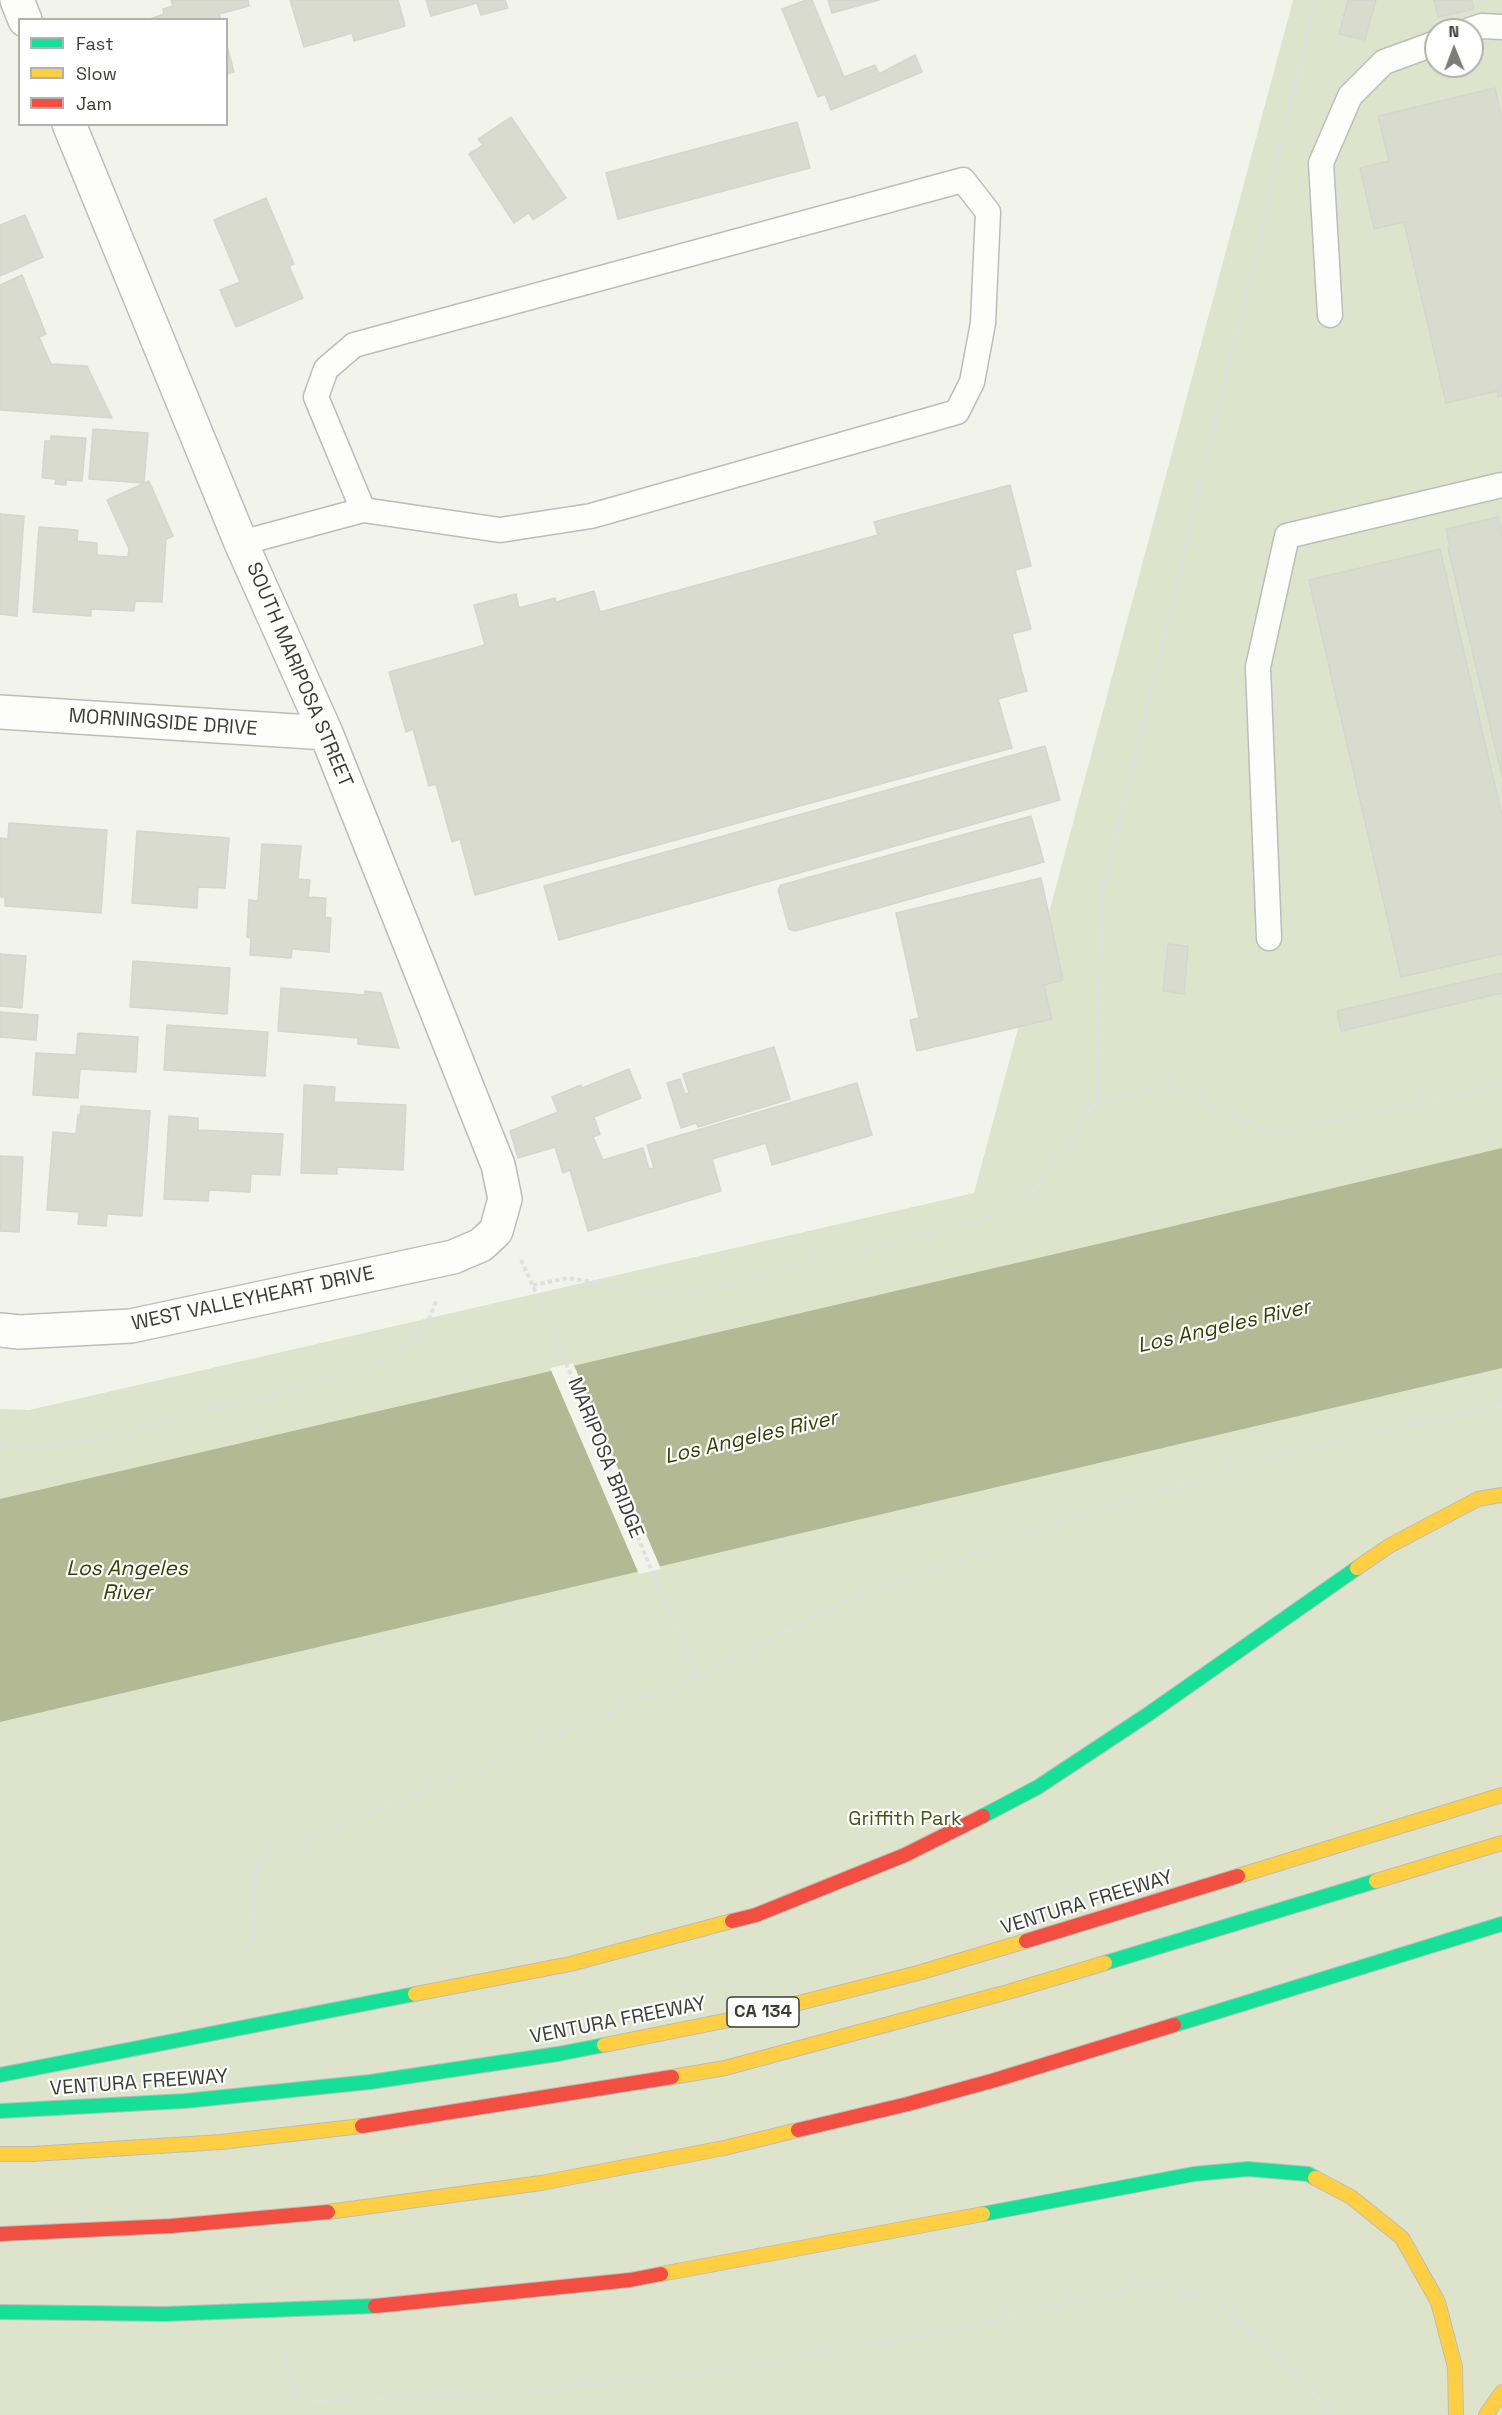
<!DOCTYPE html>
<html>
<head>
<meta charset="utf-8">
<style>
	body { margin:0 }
	#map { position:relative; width:1502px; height:2415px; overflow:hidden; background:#f2f4ec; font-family:"Space Grotesk",sans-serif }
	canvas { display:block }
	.legend { position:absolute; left:18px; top:18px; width:210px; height:108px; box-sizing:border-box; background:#fff; border:2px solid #b1b1af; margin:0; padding:8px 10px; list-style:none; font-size:18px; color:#3c3d37 }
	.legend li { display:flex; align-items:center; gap:12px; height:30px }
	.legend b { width:30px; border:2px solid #b1b1af }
	.north { position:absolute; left:1424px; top:18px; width:60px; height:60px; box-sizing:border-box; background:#fff; border:2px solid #b1b1af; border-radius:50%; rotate:359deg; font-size:16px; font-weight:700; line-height:24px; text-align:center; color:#3c3d37 }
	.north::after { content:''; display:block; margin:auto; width:21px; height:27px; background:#7c7d76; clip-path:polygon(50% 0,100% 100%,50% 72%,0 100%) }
</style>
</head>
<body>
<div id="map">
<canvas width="1502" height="2415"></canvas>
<ul class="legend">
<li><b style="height:8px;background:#16e098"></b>Fast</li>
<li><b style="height:8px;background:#ffcf43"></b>Slow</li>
<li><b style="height:8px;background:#f24e42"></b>Jam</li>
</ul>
<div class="north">N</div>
</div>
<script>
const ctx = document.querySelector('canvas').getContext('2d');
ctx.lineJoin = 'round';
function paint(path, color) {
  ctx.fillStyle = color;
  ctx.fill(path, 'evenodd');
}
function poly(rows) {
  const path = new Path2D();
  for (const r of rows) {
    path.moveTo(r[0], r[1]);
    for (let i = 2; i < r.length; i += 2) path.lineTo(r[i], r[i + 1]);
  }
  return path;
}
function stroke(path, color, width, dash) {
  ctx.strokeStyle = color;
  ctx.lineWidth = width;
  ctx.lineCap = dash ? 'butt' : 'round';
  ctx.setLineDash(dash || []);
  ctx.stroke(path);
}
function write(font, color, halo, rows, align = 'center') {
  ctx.font = font + ' "Space Grotesk",sans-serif';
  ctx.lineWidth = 4.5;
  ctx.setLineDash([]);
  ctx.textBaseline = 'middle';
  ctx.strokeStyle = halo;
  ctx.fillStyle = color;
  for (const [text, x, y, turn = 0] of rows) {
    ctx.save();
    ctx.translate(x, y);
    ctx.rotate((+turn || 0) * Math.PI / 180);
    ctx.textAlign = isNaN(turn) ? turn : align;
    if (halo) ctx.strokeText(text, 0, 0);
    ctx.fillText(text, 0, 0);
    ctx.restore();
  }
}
const green = poly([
	[1293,0,1502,0,1502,2415,0,2415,0,1409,29,1410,974,1193],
	[1436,30,1472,30,1472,66,1436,66]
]);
const water = poly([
	[1502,1148,1502,1368,0,1722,0,1499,1085,1247]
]);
const pier = poly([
	[573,1363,661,1569,639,1574,550,1368]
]);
const building = poly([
	[171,0,248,0,249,6,219,14,221,20,147,20,164,14,163,9,173,6,171,0],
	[290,0,398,0,405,26,354,41,352,33,304,47,290,0],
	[426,0,505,0,508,8,481,15,477,3,431,16,426,0],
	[806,0,812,0,844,77,875,65,879,74,915,55,922,72,831,110,825,94,818,97,782,9,806,0],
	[828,0,879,0,832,13,828,0],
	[1348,0,1376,0,1365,40,1339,34,1348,0],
	[1434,0,1472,0,1474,9,1438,17,1434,0],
	[226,42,234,72,226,74,226,42],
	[1495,88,1502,120,1502,396,1498,397,1497,391,1446,403,1404,222,1374,229,1360,168,1389,161,1378,116,1495,88],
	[511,117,566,198,533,220,529,213,514,223,469,154,483,145,478,139,511,117],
	[797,122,810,168,618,219,606,173,797,122],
	[266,198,294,264,289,266,303,298,236,327,220,290,240,282,214,220,266,198],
	[25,215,43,257,0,276,0,225,25,215],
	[22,275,46,334,39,337,51,364,87,366,112,418,0,410,0,285,22,275],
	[93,429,148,433,144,483,89,479,93,429],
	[51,436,86,438,82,481,66,480,66,485,55,484,56,479,42,478,45,441,51,441,51,436],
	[149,481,173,536,166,539,162,602,135,601,134,611,91,609,91,616,33,612,39,527,78,530,77,541,97,543,97,555,128,557,129,549,107,500,149,481],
	[1010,485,1031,566,1015,570,1031,629,1012,634,1027,691,998,699,1012,748,475,895,460,839,452,842,436,784,429,786,413,729,406,732,389,672,485,645,474,605,516,594,519,608,555,598,556,602,594,591,600,612,878,535,874,522,1010,485],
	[0,514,24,516,17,616,0,614,0,514],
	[1498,517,1502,533,1502,777,1448,548,1450,547,1446,529,1498,517],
	[1440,549,1502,816,1502,954,1401,977,1309,580,1440,549],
	[1045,746,1060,800,559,940,544,886,1045,746],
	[1031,816,1044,862,795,931,789,929,778,890,781,885,1031,816],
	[9,823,107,830,101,913,5,906,5,897,0,897,0,838,8,839,9,823],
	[137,831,229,838,225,888,198,887,197,908,132,903,137,831],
	[262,844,301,846,298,879,310,880,308,897,326,898,325,917,331,918,329,952,292,949,291,958,250,955,251,938,247,937,249,900,258,901,262,844],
	[1041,878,1063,980,1044,985,1052,1019,917,1051,910,1020,919,1018,896,913,1041,878],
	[1168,944,1188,946,1184,994,1163,991,1168,944],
	[0,954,26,956,22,1008,0,1006,0,954],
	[133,961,230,968,227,1014,130,1007,133,961],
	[1502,973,1502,993,1341,1031,1337,1011,1502,973],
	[281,988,365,995,365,991,381,993,399,1048,358,1044,358,1038,278,1031,281,988],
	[0,1012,38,1015,36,1040,0,1037,0,1012],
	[167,1025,268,1032,265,1076,164,1070,167,1025],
	[78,1033,138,1037,136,1072,80,1069,78,1098,33,1095,36,1053,76,1055,78,1033],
	[774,1047,790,1099,698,1127,696,1123,681,1128,667,1083,680,1079,685,1094,689,1093,683,1074,774,1047],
	[629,1069,641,1098,594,1117,600,1134,593,1137,603,1160,643,1148,649,1169,654,1168,647,1145,857,1083,872,1135,772,1165,766,1143,712,1159,721,1191,588,1231,570,1170,563,1173,555,1147,518,1158,510,1131,558,1112,552,1097,581,1085,582,1088,629,1069],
	[304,1085,335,1087,334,1102,406,1105,403,1170,337,1167,337,1174,301,1173,304,1085],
	[81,1106,150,1111,142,1216,107,1214,106,1226,78,1224,79,1212,47,1210,53,1132,76,1134,78,1115,80,1116,81,1106],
	[169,1116,198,1118,198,1130,283,1134,280,1175,251,1174,250,1192,209,1190,208,1201,164,1199,169,1116],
	[0,1156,23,1157,19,1232,0,1231,0,1156]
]);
const path = poly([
	[1097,1101,1097,999,1103,892,1316,0],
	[521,1260,547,1317,663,1598,698,1676],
	[533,1285,568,1278,683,1296,990,1217,1034,1192,1097,1101,1171,1086,1270,1133,1502,1085],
	[0,1445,47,1445,106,1437,323,1381,381,1362,424,1332,437,1299],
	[253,1939,255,1873,260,1859,698,1676,844,1602,1057,1523,1290,1452,1502,1405],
	[284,2354,294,2393,311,2402,513,2392,717,2371,956,2330,1144,2284,1174,2287,1217,2303,1336,2415]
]);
const lane = poly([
	[1470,30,1482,26,1502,27],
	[1330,315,1321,163,1350,96,1384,62,1436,43],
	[241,543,363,510,500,530,591,516,957,412,972,382,983,323,988,212,963,180,354,345,326,369,316,397,363,510],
	[1269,938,1258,667,1287,536,1502,485]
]);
const street = poly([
	[17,0,25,20],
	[0,712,326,733],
	[0,1330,19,1332,131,1326,453,1257,481,1245,496,1231,505,1199,498,1165,326,733,241,543,69,124]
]);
const fast = poly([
	[983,1816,1038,1787,1147,1715,1357,1568],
	[1105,1963,1376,1881],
	[1174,2025,1502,1924],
	[0,2075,415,1994],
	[0,2111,185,2101,370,2082,558,2054,604,2045],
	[983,2214,1194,2174,1248,2169,1308,2174,1315,2178],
	[0,2312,165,2314,375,2306]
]);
const slow = poly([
	[1357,1568,1389,1546,1478,1499,1502,1495],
	[1238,1876,1502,1795],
	[1376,1881,1502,1843],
	[415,1994,570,1964,732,1921],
	[604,2045,739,2018,918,1973,1026,1941],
	[672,2077,725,2068,1008,1992,1105,1963],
	[0,2154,33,2154,221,2142,362,2126],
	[1315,2178,1351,2197,1402,2238,1438,2302,1455,2367,1456,2415],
	[328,2212,541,2183,724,2148,798,2130],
	[661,2274,983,2214],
	[1486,2415,1502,2392]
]);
const jam = poly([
	[732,1921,756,1915,905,1855,983,1816],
	[1026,1941,1238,1876],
	[362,2126,672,2077],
	[798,2130,908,2104,995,2080,1174,2025],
	[0,2234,171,2226,328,2212],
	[375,2306,630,2280,661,2274]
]);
const shields = [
	[763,2012,72]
];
const shieldNames = [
	["CA 134",763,2012]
];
const streetNames = [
	["SOUTH MARIPOSA STREET",299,675,67],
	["MORNINGSIDE DRIVE",163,723,4],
	["WEST VALLEYHEART DRIVE",253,1299,-12],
	["MARIPOSA BRIDGE",605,1458,68],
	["VENTURA FREEWAY",1087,1903,-17],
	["VENTURA FREEWAY",618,2021,-11],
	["VENTURA FREEWAY",139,2083,-4]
];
const parkNames = [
	["Griffith Park",905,1820]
];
const waterNames = [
	["Los Angeles River",1224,1327,-13],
	["Los Angeles River",751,1438,-13],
	["Los Angeles",127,1569],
	["River",127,1593]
];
paint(green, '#dee4cc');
paint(water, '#b2b993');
paint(pier, '#f2f4ec');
paint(building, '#d9dbcf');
stroke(building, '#d4d6cf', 1.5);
stroke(lane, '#bcbdb7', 27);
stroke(street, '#bcbdb7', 36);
stroke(fast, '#bcbdb7', 16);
stroke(slow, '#bcbdb7', 16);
stroke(jam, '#bcbdb7', 16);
stroke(path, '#e0e0de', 4, [4.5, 3]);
stroke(lane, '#fdfdfc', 24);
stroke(street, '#fdfdfc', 33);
stroke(fast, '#16e098', 14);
stroke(slow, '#ffcf43', 14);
stroke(jam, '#f24e42', 14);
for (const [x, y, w] of shields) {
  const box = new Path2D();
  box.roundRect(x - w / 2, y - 15, w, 30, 4.5);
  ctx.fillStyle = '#fff';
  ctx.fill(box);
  stroke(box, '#3c3d37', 1.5);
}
write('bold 18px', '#3c3d37', null, shieldNames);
write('20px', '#3c3d37', '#fff', streetNames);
write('20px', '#495217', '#fff', parkNames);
write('italic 21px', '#363e00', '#fff', waterNames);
</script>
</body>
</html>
